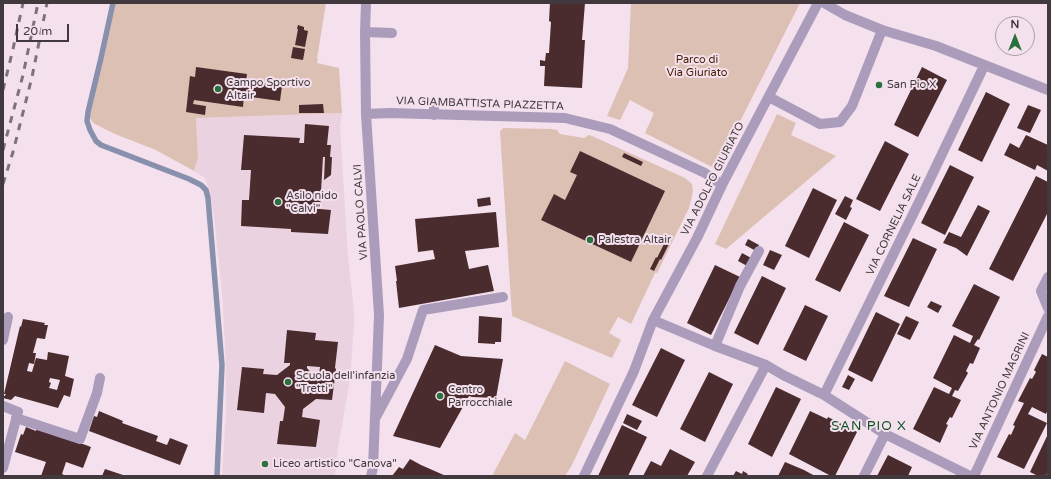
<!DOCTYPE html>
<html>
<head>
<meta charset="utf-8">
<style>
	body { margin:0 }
	#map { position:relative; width:1051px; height:479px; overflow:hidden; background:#f4e1ed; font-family:"Varela Round",sans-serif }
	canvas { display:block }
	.frame { position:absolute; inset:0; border:4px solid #41393e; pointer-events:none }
	.north { position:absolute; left:995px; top:16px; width:40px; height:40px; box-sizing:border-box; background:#f4e1ed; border:1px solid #ac9ea7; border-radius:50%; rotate:0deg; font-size:11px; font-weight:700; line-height:16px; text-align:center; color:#41393e }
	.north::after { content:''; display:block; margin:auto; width:14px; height:18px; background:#2a703c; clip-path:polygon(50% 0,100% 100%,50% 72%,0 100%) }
	.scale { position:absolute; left:16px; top:24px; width:53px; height:18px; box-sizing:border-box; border:2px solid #41393e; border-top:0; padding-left:5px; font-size:12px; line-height:14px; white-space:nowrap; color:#41393e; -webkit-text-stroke:3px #f4e1ed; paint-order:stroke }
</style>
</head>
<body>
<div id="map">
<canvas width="1051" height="479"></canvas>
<div class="frame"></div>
<div class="north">N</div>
<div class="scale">20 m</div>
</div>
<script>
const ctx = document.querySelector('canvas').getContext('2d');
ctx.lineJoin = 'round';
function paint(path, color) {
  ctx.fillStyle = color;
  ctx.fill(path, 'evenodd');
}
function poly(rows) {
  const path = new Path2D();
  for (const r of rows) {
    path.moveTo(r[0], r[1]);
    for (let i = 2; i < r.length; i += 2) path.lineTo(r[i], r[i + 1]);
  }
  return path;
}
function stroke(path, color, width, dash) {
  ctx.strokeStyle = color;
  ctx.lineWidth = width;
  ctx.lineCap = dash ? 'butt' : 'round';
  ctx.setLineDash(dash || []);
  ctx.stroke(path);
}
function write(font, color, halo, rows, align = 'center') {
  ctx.font = font + ' "Varela Round",sans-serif';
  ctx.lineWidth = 4;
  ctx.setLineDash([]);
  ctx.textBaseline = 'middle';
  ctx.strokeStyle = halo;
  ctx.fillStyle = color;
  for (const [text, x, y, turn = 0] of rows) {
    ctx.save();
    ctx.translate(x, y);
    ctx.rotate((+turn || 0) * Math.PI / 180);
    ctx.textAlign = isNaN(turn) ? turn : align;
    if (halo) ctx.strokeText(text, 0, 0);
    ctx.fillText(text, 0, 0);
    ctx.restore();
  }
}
const built = poly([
	[342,113,340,126,348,257,354,311,354,325,350,379,338,448,335,476,222,476,226,411,226,365,222,293,214,215,209,189,205,178,194,171,198,158,196,118]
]);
const green = poly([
	[115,3,326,3,317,59,318,59,317,63,339,68,342,113,196,118,198,158,194,171,156,150,115,134,93,123,90,118,90,112,106,46],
	[631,3,800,3,716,169,645,133,654,113,630,100,620,120,607,116,628,68],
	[777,114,796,123,791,135,836,156,726,249,715,244],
	[503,128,551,129,557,130,560,134,584,138,589,135,592,136,685,178,692,184,693,191,692,196,689,208,657,273,655,273,631,324,618,317,609,333,621,340,612,358,512,316,500,131],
	[565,361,610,384,572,465,565,476,492,476,515,433,525,440]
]);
const stream = poly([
	[113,3,101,58,88,112,87,121,90,130,96,141,101,145,189,179,201,185,206,190,208,198,222,365,217,476]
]);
const building = poly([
	[550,3,585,3,582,40,585,40,582,88,544,86,545,66,540,66,540,60,545,61,546,53,549,53,551,22,549,21],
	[298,25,304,27,304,30,308,31,305,47,295,45,298,29,297,29],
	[293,47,305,49,303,60,291,58],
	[196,67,247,74,246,81,282,86,280,101,244,96,243,107,194,100,193,104,206,106,205,115,186,112,190,76,195,77],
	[922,67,947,80,918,137,894,125],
	[986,92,1010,104,982,162,958,150],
	[323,104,324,113,299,113,299,105],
	[1028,105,1041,110,1030,133,1017,128],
	[305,124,329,126,327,145,331,145,330,157,332,157,331,175,324,180,325,157,323,157,320,209,331,210,328,234,291,232,291,229,241,226,242,200,249,200,251,170,241,170,244,135,300,138,299,143,304,143],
	[1026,135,1048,145,1048,171,1037,165,1035,170,1004,155,1010,143,1019,148],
	[885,141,909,154,880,211,856,199],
	[580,151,665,191,631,262,541,220,554,194,565,200,577,175,570,172],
	[624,153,643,162,641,166,622,157],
	[950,165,974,177,945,235,921,223],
	[1036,176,1048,182,1048,212,1013,281,989,269],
	[813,188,837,200,809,258,785,246],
	[845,196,853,200,850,207,852,208,846,220,835,214],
	[490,197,491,205,478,207,477,199],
	[978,205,990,211,967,256,956,248,943,243,949,232,961,237],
	[496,212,499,247,465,251,469,269,488,265,494,291,399,308,396,281,397,281,395,266,435,259,433,250,418,252,415,219],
	[844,222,869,235,840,292,815,280],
	[913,238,937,249,909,307,884,296],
	[748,239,759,245,756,251,745,245],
	[666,240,670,242,661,260,660,259,654,271,650,269,656,257,657,258],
	[770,250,782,255,774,270,763,265],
	[742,253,753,259,749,267,738,261],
	[715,265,740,277,711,335,687,323],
	[762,276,786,288,758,345,734,333],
	[974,284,1000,297,979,340,978,339,974,345,980,348,973,364,970,363,966,371,968,373,958,391,955,390,952,396,961,400,952,418,950,417,946,424,948,425,940,443,913,429,934,387,949,394,952,388,933,378,954,335,970,343,973,336,952,326],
	[931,301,942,306,938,313,927,307],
	[805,305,828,316,806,361,783,350],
	[876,312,900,324,872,382,848,370],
	[479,316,502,318,501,342,495,342,495,344,478,343],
	[906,316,919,322,910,340,897,334],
	[23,319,45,323,44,325,48,325,45,339,37,338,33,353,36,353,34,364,29,363,27,371,32,372,36,358,47,360,48,352,69,356,65,376,74,379,70,397,64,395,58,408,15,396,11,400,3,398,6,394,4,394,20,326,21,327],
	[50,378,60,380,57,390,49,388,51,383,49,382],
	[287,330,316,333,315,340,338,342,335,368,336,369,332,400,316,399,303,409,302,417,320,420,316,447,277,444,280,421,283,421,285,407,275,394,266,393,264,413,237,410,242,367,264,369,263,374,277,375,290,365,290,363,284,363],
	[307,366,320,367,318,382,307,368],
	[435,345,461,356,503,359,496,398,472,397,469,396,440,448,393,436],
	[661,348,685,360,657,417,632,405],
	[1042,354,1048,357,1048,409,1046,414,1032,407,1028,414,1047,423,1024,469,997,457,1009,434,1011,435,1015,426,1013,425,1024,403,1018,401,1030,378,1032,379,1036,372,1034,370],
	[709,372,733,384,705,442,680,429],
	[848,375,855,379,849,390,842,387],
	[776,387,801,399,772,457,748,444],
	[99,411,123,421,122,423,158,436,156,441,167,445,170,438,188,445,180,465,89,431,94,416,97,417],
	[810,411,827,419,828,417,857,432,835,476,831,476,789,454],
	[627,414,642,421,637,430,623,423],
	[622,425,647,437,628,476,598,476],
	[26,427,36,431,37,427,91,447,83,468,66,462,62,474,66,476,41,476,46,462,15,452,21,434,23,435],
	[1048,434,1048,471,1046,476,1038,476,1030,472],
	[670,449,695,462,687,476,643,476,651,461,661,466],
	[888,455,912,467,908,476,877,476],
	[410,459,421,465,446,476,392,476,399,467,403,469],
	[785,462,804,470,815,476,778,476],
	[105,469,126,476,102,476],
	[736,471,742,474,743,471,748,474,746,476,733,476]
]);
const service = poly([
	[365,32,392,33],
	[769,97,820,124,840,122,852,106,882,30],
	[434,103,434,115]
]);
const minor = poly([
	[366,3,365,32,366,114,379,315,373,468,371,476],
	[824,3,845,15,882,30,936,46,1048,90],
	[366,114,390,113,565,118,610,129,705,173,722,185],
	[1048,277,1041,291,1048,308],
	[653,320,715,346,766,365,783,375,824,395,885,434,970,476],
	[3,340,8,317],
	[715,346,740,286,759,251],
	[824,395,920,200,984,66],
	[3,406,18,412,3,468],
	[376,417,407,359,423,310,503,297],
	[16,418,80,439,97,393,100,378],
	[584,476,634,371,653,320,697,238,722,185,818,3],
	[707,476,766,365],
	[864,476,885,434],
	[974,476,1048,316]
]);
const rail = poly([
	[3,90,13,49,23,3],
	[3,150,23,75,38,3],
	[3,184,13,152,32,77,47,3]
]);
const markers = [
	[879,85,4,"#2a703c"],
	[218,89,4,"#2a703c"],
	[278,202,4,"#2a703c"],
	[590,240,4,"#2a703c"],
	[288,382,4,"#2a703c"],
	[440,396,4,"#2a703c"],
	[265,464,4,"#2a703c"]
];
const parkNames = [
	["Parco di",697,60],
	["Via Giuriato",697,73]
];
const poiNames = [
	["Campo Sportivo",226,83],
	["Altair",226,96],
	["San Pio X",887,85],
	["Asilo nido",286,196],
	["\"Calvi\"",286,209],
	["Palestra Altair",598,240],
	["Scuola dell'infanzia",296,376],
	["\"Tretti\"",296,389],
	["Centro",448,390],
	["Parrocchiale",448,403],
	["Liceo artistico \"Canova\"",273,464]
];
const streetNames = [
	["VIA GIAMBATTISTA PIAZZETTA",480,104,2],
	["VIA ADOLFO GIURIATO",713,179,-63],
	["VIA PAOLO CALVI",361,212,-94],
	["VIA CORNELIA SALE",894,225,-64],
	["VIA ANTONIO MAGRINI",1000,391,-65]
];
const quarterNames = [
	["SAN PIO X",869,427]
];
paint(built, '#ebd2e1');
paint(green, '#dcc0b3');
stroke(stream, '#8990ad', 5.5);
paint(building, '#4a2c2f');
stroke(service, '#ab9cbb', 10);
stroke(minor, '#ab9cbb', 10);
stroke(rail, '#7f737b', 3, [7, 7]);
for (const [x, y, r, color] of markers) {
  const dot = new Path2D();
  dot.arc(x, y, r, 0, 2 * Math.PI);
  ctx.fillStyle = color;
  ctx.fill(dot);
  stroke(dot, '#f4e1ed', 1.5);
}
write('11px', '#4a2006', '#f4e1ed', parkNames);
write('11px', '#41393e', '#f4e1ed', poiNames, 'left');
write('11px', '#41393e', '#f4e1ed', streetNames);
ctx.letterSpacing = '1px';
write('13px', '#0d5224', '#f4e1ed', quarterNames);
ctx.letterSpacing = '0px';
</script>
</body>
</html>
